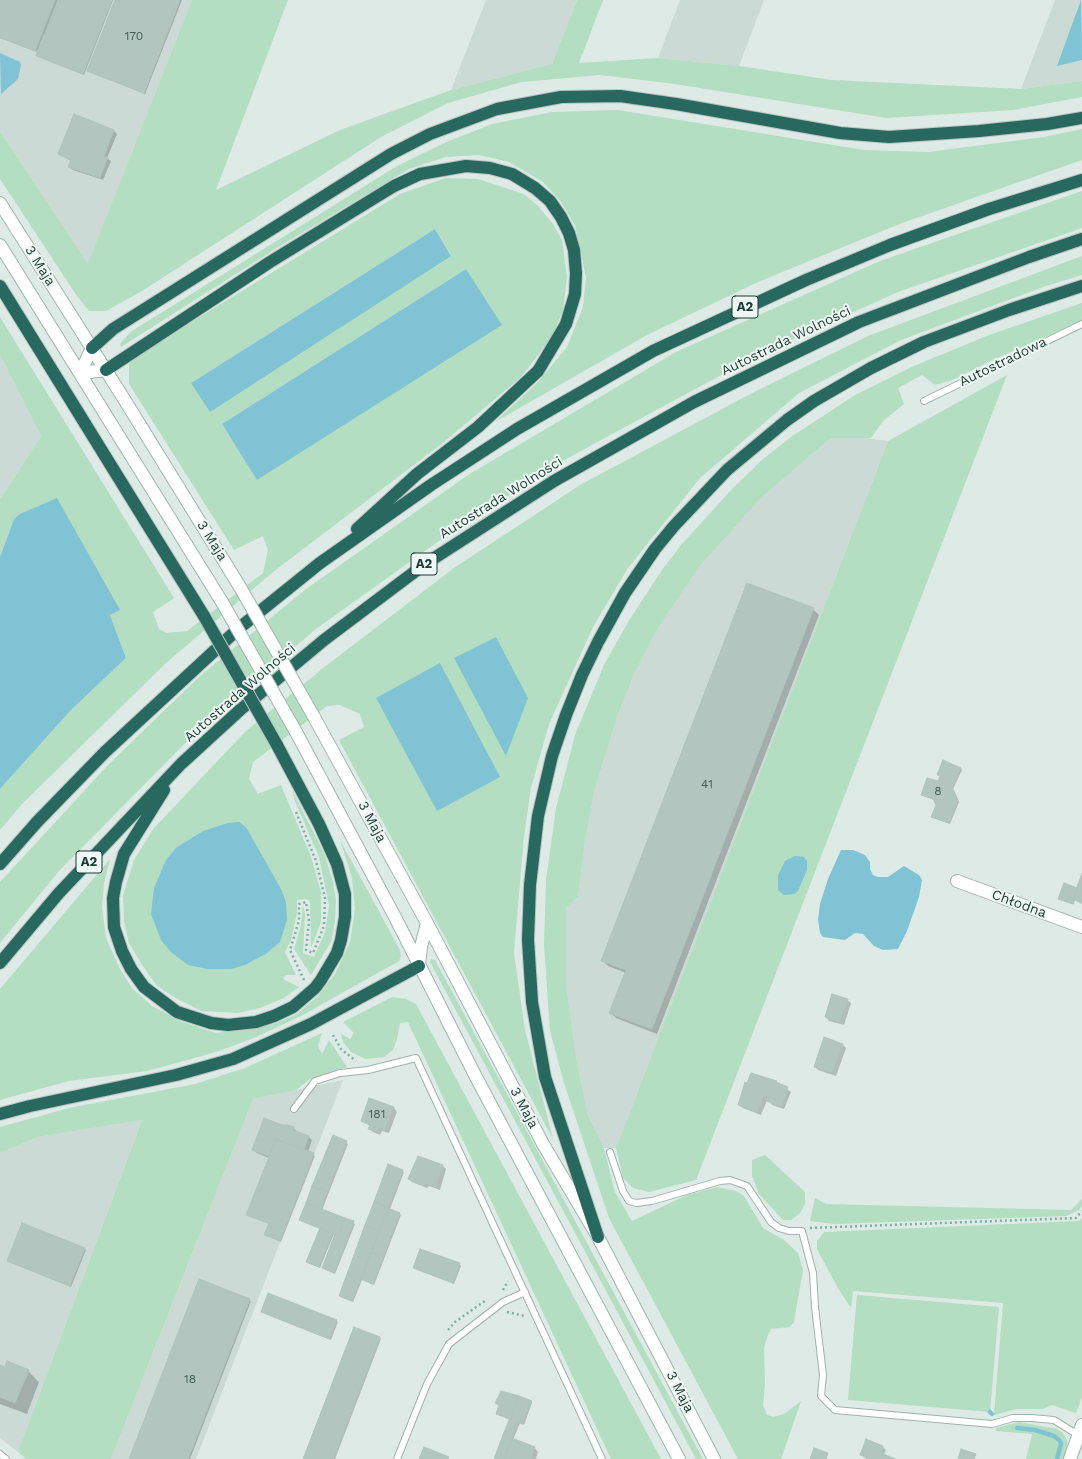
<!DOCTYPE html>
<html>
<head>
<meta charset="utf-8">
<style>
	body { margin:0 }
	canvas { display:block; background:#ddeae5 }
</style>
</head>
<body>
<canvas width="1082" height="1459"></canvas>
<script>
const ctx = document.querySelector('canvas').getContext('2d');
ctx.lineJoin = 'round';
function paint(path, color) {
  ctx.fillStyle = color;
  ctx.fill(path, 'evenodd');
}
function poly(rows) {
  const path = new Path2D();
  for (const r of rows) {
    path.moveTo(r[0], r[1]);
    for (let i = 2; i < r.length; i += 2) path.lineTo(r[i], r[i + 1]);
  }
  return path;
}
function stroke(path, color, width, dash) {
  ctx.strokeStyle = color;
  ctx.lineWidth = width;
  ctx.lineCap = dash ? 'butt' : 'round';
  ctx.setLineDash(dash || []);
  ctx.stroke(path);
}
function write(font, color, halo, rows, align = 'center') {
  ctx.font = font + ' "Work Sans",sans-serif';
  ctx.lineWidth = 4;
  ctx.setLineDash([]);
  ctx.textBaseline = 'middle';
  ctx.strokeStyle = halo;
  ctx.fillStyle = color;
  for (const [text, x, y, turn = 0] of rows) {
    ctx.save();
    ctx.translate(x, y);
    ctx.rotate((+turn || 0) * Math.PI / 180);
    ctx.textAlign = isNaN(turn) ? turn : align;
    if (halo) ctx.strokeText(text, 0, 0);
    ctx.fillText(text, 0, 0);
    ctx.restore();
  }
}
const built = poly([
	[0,0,192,0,88,265,0,131],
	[486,0,577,0,552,64,451,90],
	[680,0,764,0,739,66,658,58],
	[1055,0,1082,0,1082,81,1021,89],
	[0,355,41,436,0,499],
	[831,438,865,438,888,441,616,1148,604,1148,588,1115,577,1063,566,985,566,908,578,897,585,840,595,789,617,717,635,672,658,628,699,567,761,498],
	[343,1080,196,1459,111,1459,253,1099],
	[142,1120,18,1452,0,1438,0,1153,38,1137]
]);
const green = poly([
	[192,0,288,0,216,190,340,130,451,90,552,64,577,0,603,0,579,63,658,58,739,66,832,80,1021,89,1082,81,1082,97,1013,110,886,118,675,84,600,75,522,82,448,103,381,137,142,291,106,311,89,311,77,296,0,179,0,131,88,264],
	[618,110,864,150,928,152,1044,137,1082,129,1082,160,902,223,758,282,647,335,495,422,537,383,567,347,583,307,586,278,575,225,561,202,543,182,509,162,479,155,446,157,409,169,280,246,121,347,120,344,123,340,132,331,397,166,444,143,492,124,552,112],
	[446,178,478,179,524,194,538,206,553,224,562,240,567,277,563,310,552,337,521,377,444,442,273,572,166,663,23,803,0,830,0,789,71,710,126,658,110,615,120,610,14,519,0,557,0,499,41,436,0,355,0,317,174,598,153,612,159,629,167,633,187,631,263,573,268,550,263,536,234,550,129,384,129,364,136,356,400,194],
	[435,229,451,255,210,411,191,383],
	[466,269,501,325,257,479,222,424],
	[1082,191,1082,228,898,292,758,355,555,465,436,543,316,629,204,724,59,871,0,943,0,882,108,765,200,676,306,589,468,475,676,352,880,261],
	[1082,256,1082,275,1043,287,901,340,799,393,700,478,628,568,593,627,549,724,531,788,524,836,514,953,525,1030,553,1139,339,740,364,727,360,714,340,705,327,706,253,762,249,779,258,794,281,785,311,857,321,892,321,922,311,948,310,902,307,899,297,900,297,913,291,940,285,952,296,975,286,975,283,979,299,987,284,998,260,1008,238,1013,201,1011,174,997,157,986,142,965,129,943,124,921,123,895,134,860,154,828,246,731,327,665,454,568,580,485,754,392,868,336],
	[203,831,280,942,266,954,245,965,177,847],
	[1082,303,1082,321,995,359,952,380,935,385,922,375,898,388,904,404,883,421,871,438,831,438,761,498,699,567,658,628,635,672,617,717,595,789,585,840,578,897,566,908,566,985,577,1063,588,1115,604,1148,615,1192,632,1221,687,1195,717,1187,736,1191,744,1196,763,1228,784,1240,798,1253,803,1270,794,1322,790,1327,771,1329,768,1335,764,1347,765,1385,763,1405,767,1415,773,1417,784,1414,801,1401,781,1459,738,1459,609,1218,564,1083,550,1031,544,945,546,880,556,808,575,735,604,665,628,622,662,570,681,545,733,488,763,459,791,437,855,395,914,366,989,335],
	[1007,375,696,1180,649,1192,633,1188,623,1178,616,1148,888,441],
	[292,790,325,855,333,882,336,901,335,921,331,942,311,975,294,949,301,925,303,905,305,914,303,953,314,957,325,932,329,905,319,857,295,801],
	[340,840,400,950,401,956,399,961,303,1015,254,1038,216,1052,147,1071,69,1081,0,1100,0,989,110,859,104,883,102,907,106,938,120,969,132,988,152,1006,180,1021,216,1033,247,1030,274,1024,297,1014,318,996,335,974,350,942,355,909,352,878],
	[431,959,435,960,703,1459,696,1459,430,962],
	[392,997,406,999,416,1004,661,1459,611,1459,408,1022,400,1023,397,1039,393,1050,384,1057,365,1059,351,1052,343,1042,341,1034,350,1039,354,1033,343,1022],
	[322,1033,318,1046,322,1054,329,1040,347,1067,310,1079,296,1090,253,1099,111,1459,26,1459,18,1452,142,1120,38,1137,0,1153,0,1127,69,1108,195,1084,245,1068],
	[765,1155,805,1192,805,1204,800,1213,791,1220,783,1220,759,1194,752,1176,752,1160],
	[815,1198,826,1204,1071,1210,1082,1199,1082,1206,1079,1210,1066,1216,834,1224,810,1221],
	[1082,1218,1082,1397,1076,1413,1052,1405,1043,1409,1017,1409,994,1415,1003,1303,853,1291,851,1308,839,1290,817,1249,817,1241,824,1232,1079,1221],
	[857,1295,999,1307,990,1412,848,1400],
	[1019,1422,1057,1429,1063,1433,1067,1440,1068,1447,1064,1459,1026,1459,1032,1434,996,1431,996,1428]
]);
const water = poly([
	[1081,0,1082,60,1057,66],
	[0,53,20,62,21,65,18,79,1,94],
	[435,229,451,256,210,412,191,383],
	[466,269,502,325,257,480,222,424],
	[57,498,120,610,110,615,126,658,71,710,0,789,0,557,14,519,20,514],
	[496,637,528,698,506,756,454,658],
	[440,663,500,777,437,811,376,698],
	[239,822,246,827,281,889,286,902,287,920,280,942,266,954,245,965,231,969,207,969,188,965,171,952,161,940,151,914,154,888,166,860,177,847,203,831,228,823],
	[841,850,853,850,865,855,870,862,870,869,873,875,878,877,888,877,904,866,919,875,922,880,919,897,907,931,898,949,883,950,874,946,863,934,855,933,845,940,823,937,820,933,818,919,820,904,828,879],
	[795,856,804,857,807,861,807,870,798,891,794,894,784,895,778,890,778,875,785,861]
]);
const shadow = poly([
	[0,0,113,0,84,75,37,56,45,35,44,34,37,52,0,38],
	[116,0,182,0,145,94,88,71],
	[113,130,117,134,107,158,111,161,103,180,73,170,69,167,71,161,59,154],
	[813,609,819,615,657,1034,616,1018,611,1013,626,973,608,966,602,960],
	[961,768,962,770,953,789,959,802,950,824,932,817,937,805,934,800,922,794,938,783,941,777,938,775],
	[1082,876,1082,904,1075,900,1074,904,1061,900,1078,889],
	[847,1000,851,1003,844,1025,829,1021,826,1017],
	[842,1044,846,1048,836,1076,818,1070,815,1066],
	[776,1082,791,1092,784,1109,772,1105,768,1098,761,1115,743,1108,740,1104],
	[394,1108,397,1112,389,1133,382,1131,380,1135,373,1132,369,1129,370,1126,362,1121],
	[265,1120,294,1128,297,1132,309,1137,312,1140,308,1152,315,1156,281,1242,265,1235,270,1224,249,1216,269,1158,257,1153,253,1150],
	[333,1136,348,1144,322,1210,355,1224,335,1274,323,1268,336,1235,334,1234,320,1268,309,1263,308,1262,321,1229,300,1220],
	[442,1165,446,1169,440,1190,429,1186,427,1188,412,1182,409,1179],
	[402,1171,404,1172,390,1209,401,1215,374,1285,362,1280,353,1302,341,1297,340,1296],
	[84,1249,86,1250,71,1287,8,1261],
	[459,1264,461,1266,454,1284,414,1268],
	[200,1281,251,1301,190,1459,130,1459],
	[262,1312,336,1321,338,1322,331,1340],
	[380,1338,381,1339,335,1459,304,1459],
	[0,1366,28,1371,39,1382,27,1414,0,1404],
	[531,1402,532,1403,524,1425,520,1423,513,1440,535,1448,538,1452,536,1459,495,1459,511,1421,497,1413,500,1407,496,1403],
	[882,1446,886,1450,884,1454,894,1459,867,1459,861,1455]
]);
const stream = poly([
	[990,1412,992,1414],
	[1017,1428,1035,1430,1054,1436,1060,1441,1061,1444,1057,1459]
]);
const building = poly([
	[0,0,55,0,35,51,0,37,0,0],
	[58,0,112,0,83,74,36,56,58,0],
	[115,0,180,0,144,93,87,71,115,0],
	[74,114,114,130,104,156,108,157,100,178,68,167,71,160,58,154,74,114],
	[747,583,814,608,652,1029,609,1013,626,970,601,961,747,583],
	[943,760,961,768,952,787,958,800,949,823,931,817,936,805,933,799,921,795,927,778,938,781,940,776,937,775,943,760],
	[1082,873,1082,903,1073,899,1082,873],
	[1064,883,1077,888,1073,904,1058,899,1064,883],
	[832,994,848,999,840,1022,825,1017,832,994],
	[824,1037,843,1044,832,1073,814,1067,824,1037],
	[751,1073,777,1081,776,1082,788,1087,781,1107,767,1101,769,1097,764,1095,757,1112,738,1105,745,1082,747,1083,751,1073],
	[369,1098,394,1107,385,1130,379,1128,377,1132,368,1129,370,1125,361,1121,369,1098],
	[264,1118,282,1125,288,1125,294,1127,293,1130,309,1136,304,1150,276,1139,269,1156,252,1150,264,1118],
	[333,1135,347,1141,327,1192,312,1186,333,1135],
	[276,1139,314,1153,280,1241,264,1235,269,1223,246,1215,276,1139],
	[418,1156,443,1165,436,1187,425,1183,424,1186,408,1179,418,1156],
	[388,1164,403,1170,388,1208,374,1202,388,1164],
	[312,1186,327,1192,321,1209,306,1203,312,1186],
	[374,1202,388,1208,379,1231,365,1225,374,1202],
	[306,1203,345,1218,338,1236,299,1220,306,1203],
	[388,1208,400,1213,383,1257,372,1252,388,1208],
	[345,1218,354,1221,334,1273,322,1268,335,1234,338,1236,345,1218],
	[22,1223,85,1248,70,1286,7,1261,22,1223],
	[365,1225,379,1231,352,1301,339,1296,365,1225],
	[320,1228,332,1233,319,1267,306,1262,320,1228],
	[420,1249,460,1263,453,1283,413,1268,420,1249],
	[372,1252,383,1257,373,1284,361,1279,372,1252],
	[199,1279,250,1299,188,1459,129,1459,199,1279],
	[268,1293,337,1320,329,1339,261,1312,268,1293],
	[354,1327,380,1337,333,1459,303,1459,354,1327],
	[7,1361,29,1370,15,1403,0,1397,0,1365,5,1367,7,1361],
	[501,1391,519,1396,510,1419,496,1414,499,1405,495,1403,501,1391],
	[519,1396,532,1401,522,1424,518,1422,512,1438,503,1435,519,1396],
	[503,1435,512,1438,504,1459,494,1459,503,1435],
	[512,1438,535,1447,531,1459,504,1459,512,1438],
	[866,1439,883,1446,880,1453,896,1459,866,1459,867,1457,860,1455,866,1439],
	[424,1447,449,1457,448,1459,419,1459,424,1447],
	[814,1448,828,1453,826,1459,810,1459,814,1448],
	[961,1449,976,1454,974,1459,958,1459,961,1449]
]);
const path = poly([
	[296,812,316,861,325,898,324,926,313,953,306,950,309,921,306,902,299,904,299,921,290,950,304,980],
	[333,1035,341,1049,356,1061],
	[810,1228,1076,1218,1082,1211],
	[503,1290,508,1281],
	[507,1312,525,1316],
	[448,1330,455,1322,486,1300]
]);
const service = poly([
	[924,401,1082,324],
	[294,1109,315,1081,340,1073,368,1070,416,1058,602,1459],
	[610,1152,623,1191,629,1201,636,1203,652,1201,720,1181,730,1180,747,1186,771,1222,779,1228,789,1231,802,1231,813,1273,815,1307,823,1375,821,1396,835,1410,992,1424,1013,1418,1031,1418,1054,1420,1078,1435],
	[0,1454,6,1459],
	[397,1459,427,1384,449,1344,503,1302,525,1292]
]);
const minor = poly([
	[957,881,1082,927],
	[1070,1459,1082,1425]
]);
const secondary = poly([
	[0,203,124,399,240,587],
	[0,245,222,602],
	[80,373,92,348],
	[80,373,106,370],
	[314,717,427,923,543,1144,598,1237,714,1459],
	[296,732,395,917,476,1077,679,1459],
	[419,964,421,947,427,923]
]);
const motorway = poly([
	[0,286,204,616],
	[92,348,113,329,391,154,430,134,497,109,561,97,620,96,676,104,840,133,889,137,979,131,1047,124,1082,118],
	[106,370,270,262,394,186,420,174,466,166,490,168,512,174,535,188,550,201,561,217,569,233,574,250,576,273,575,294,566,324,538,371,478,427,417,474,357,529],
	[164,790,124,854,116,882,113,898,114,927,122,951,131,969,144,987,177,1012,211,1023,228,1025,256,1022,274,1016,293,1007,315,988,321,980,337,953,341,940,345,917,345,894,337,864,319,824,277,745],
	[0,864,37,822,105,752,238,629,320,563,431,485,517,429,653,351,806,280,890,245,989,209,1082,180],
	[0,963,59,893,181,764,240,710,324,640,425,564,554,481,694,402,859,322,1029,257,1082,239],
	[0,1114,30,1106,176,1075,233,1059,311,1024,419,966],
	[598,1237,545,1077,532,1002,528,940,530,885,538,816,552,756,566,715,582,675,598,642,625,593,655,549,674,526,727,470,787,420,814,401,871,368,924,342,1009,310,1082,286]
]);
const secondaryBridge = poly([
	[240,587,314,717],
	[222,602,296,732]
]);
const motorwayBridge = poly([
	[204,616,277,745]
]);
const numberNames = [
	["170",134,36],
	["41",707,784],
	["8",938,791],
	["181",377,1114],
	["18",190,1379]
];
const shields = [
	[745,307,26],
	[424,564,26],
	[89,862,26]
];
const shieldNames = [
	["A2",745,307],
	["A2",424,564],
	["A2",89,862]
];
const streetNames = [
	["3 Maja",40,266,58],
	["Autostrada Wolności",786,341,-26],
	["Autostradowa",1003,362,-26],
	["Autostrada Wolności",501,498,-32],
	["3 Maja",212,541,58],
	["Autostrada Wolności",240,693,-41],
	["3 Maja",372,822,62],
	["Chłodna",1019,904,20],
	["3 Maja",524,1108,62],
	["3 Maja",680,1392,63]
];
paint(built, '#cbdad4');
paint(green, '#b4dec1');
paint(water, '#80c3d5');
paint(shadow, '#0003');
stroke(stream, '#80c3d5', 4.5);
paint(building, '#b2c5be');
stroke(building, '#afc4bd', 1);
stroke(service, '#a0b2ac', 8);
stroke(minor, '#a0b2ac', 14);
stroke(secondary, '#9cb7ae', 14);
stroke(motorway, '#bcc4c2', 14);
stroke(path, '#7bb1a2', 2.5, [2, 3]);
stroke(service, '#fff', 6);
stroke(minor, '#fff', 12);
stroke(secondary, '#fff', 12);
stroke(motorway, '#28695f', 12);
stroke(secondaryBridge, '#9cb7ae', 14, []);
stroke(motorwayBridge, '#bcc4c2', 14, []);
stroke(secondaryBridge, '#fff', 12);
stroke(motorwayBridge, '#28695f', 12);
write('12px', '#435e56', null, numberNames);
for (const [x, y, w] of shields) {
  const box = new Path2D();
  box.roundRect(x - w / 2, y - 11, w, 22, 3);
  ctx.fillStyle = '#eef7f3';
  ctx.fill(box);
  stroke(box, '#1e3b34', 1);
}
write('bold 13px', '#1e3b34', null, shieldNames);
write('14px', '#1e3b34', '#eef7f3', streetNames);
</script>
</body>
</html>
